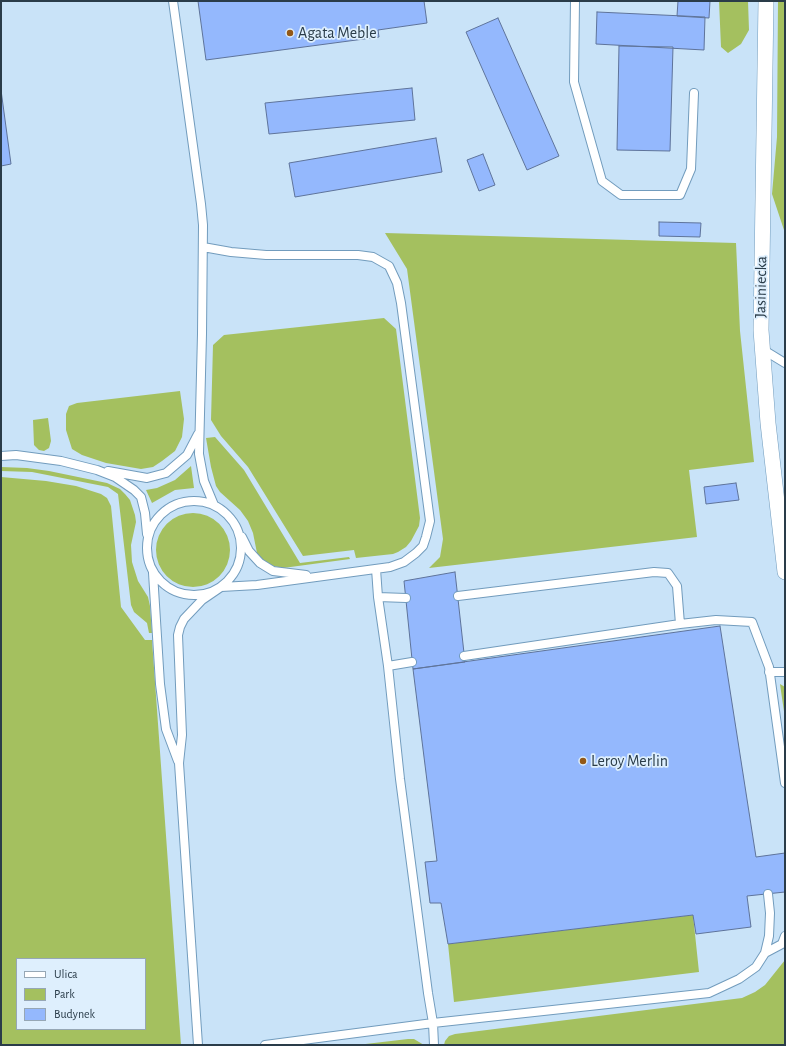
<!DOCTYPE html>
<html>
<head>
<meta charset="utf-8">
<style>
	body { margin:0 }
	#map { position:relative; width:786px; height:1046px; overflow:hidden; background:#c9e3f8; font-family:"Alegreya Sans",sans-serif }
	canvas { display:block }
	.frame { position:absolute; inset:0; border:2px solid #2a3c49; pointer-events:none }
	.legend { position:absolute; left:16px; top:958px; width:130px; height:72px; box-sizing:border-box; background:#deeffd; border:1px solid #96a7b5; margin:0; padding:5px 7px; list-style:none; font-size:12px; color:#2a3c49 }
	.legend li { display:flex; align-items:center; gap:8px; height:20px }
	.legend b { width:20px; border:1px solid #96a7b5 }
</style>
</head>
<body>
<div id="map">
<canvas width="786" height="1046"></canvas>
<div class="frame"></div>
<ul class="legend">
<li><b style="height:5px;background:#fff"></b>Ulica</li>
<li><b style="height:11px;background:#a4c05f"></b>Park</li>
<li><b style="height:11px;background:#94b8fd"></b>Budynek</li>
</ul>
</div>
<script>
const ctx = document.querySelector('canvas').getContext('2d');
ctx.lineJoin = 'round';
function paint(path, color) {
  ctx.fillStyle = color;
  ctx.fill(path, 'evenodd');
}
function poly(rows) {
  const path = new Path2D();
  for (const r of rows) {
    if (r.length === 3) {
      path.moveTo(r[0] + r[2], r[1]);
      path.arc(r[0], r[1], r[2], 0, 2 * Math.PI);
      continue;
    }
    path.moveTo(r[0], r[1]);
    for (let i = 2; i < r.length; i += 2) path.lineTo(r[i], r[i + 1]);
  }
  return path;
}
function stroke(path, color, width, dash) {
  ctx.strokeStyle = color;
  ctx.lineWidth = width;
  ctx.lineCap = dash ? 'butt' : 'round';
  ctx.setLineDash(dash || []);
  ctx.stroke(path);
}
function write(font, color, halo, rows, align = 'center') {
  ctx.font = font + ' "Alegreya Sans",sans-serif';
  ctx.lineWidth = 3.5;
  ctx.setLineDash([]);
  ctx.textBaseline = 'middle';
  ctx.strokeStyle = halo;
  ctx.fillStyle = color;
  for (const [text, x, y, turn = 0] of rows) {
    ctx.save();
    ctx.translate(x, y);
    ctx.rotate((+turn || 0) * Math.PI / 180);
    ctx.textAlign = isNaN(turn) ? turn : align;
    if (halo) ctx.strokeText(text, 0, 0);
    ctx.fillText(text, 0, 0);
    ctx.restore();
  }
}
const green = poly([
	[719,1,748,1,749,30,741,44,728,53,721,47],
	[778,1,785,1,785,233,772,194,777,137],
	[385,233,736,243,740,331,754,462,689,470,697,537,429,568,440,557,443,539,407,269],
	[384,318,396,329,420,518,419,526,411,541,406,547,398,552,393,554,356,558,354,550,303,556,248,467,221,436,211,420,213,345,224,335],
	[180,391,184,419,182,437,175,451,162,461,153,467,141,469,106,463,82,455,72,449,66,430,66,414,69,406,77,403],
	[48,418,51,441,49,448,44,451,39,450,34,445,33,420],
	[215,437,244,470,300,563,349,557,350,559,283,568,269,565,263,561,257,553,253,533,248,521,240,510,220,492,216,486,211,467,206,438],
	[191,466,194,488,175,490,152,503,146,490,157,488,175,480],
	[1,467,27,468,49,471,107,483,120,489,125,494,130,500,135,515,136,522,131,545,132,562,138,581,148,597,150,606,152,633,149,633,147,623,134,612,131,605,118,494,108,487,32,472,1,471],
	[1,477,46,481,76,486,101,494,107,498,111,506,121,607,145,640,152,640,181,1045,1,1045],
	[17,959,145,959,145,1029,17,1029],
	[193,550,37],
	[780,684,785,687,785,718,782,698],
	[693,915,699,972,454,1002,448,944],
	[785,960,785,1045,444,1045,445,1041,449,1036,455,1034,742,998,755,992,765,985],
	[408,1039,414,1039,424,1045,357,1045]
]);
const building = poly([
	[198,1,424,1,427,23,378,30,379,37,206,60,198,1],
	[678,1,710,1,709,18,677,16,678,1],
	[597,12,705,17,704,50,596,44,597,12],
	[498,18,559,156,527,170,466,32,498,18],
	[619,46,673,47,670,151,617,150,619,46],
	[412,88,415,120,269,134,265,103,412,88],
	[1,90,11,164,1,166,1,90],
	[436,138,442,172,295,197,289,163,436,138],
	[483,154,495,185,479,191,467,160,483,154],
	[659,222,701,223,700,237,659,236,659,222],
	[736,483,739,500,706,504,704,487,736,483],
	[455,572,465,662,413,669,404,581,455,572],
	[720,626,756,857,785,853,785,892,747,896,751,927,696,934,693,915,448,944,441,903,430,903,425,862,437,861,413,669,720,626]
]);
const lane = poly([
	[173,1,201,204,203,225,202,334,199,454,204,481,214,505],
	[575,1,574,82,602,181,621,195,680,195,691,169,694,93],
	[762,349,785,363],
	[1,456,16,455,61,461,97,470,115,477,134,490,141,497,145,513,147,534],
	[108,471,147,478,166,473,187,455,198,434],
	[194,548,47],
	[242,537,249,551,260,563,273,571,306,575],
	[376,569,378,597,388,666,400,779,428,993,433,1023,434,1045],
	[153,573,160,684,166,729,178,761],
	[458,596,654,572,668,573,677,586,680,624,716,620,752,622,769,667,785,783],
	[378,597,406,598],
	[464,656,680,624],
	[388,666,412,662],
	[769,672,785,672],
	[765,953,782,944,785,936],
	[198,1045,179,763,182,735,178,635,180,627,184,619,202,600,221,587,257,585,390,567,404,562,416,553,423,546,426,537,430,521,401,303,397,283,389,266,373,257,358,255,266,255,231,252,203,247],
	[265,1045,433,1023,709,993,739,979,756,967,765,953,769,936,770,913,768,894]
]);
const street = poly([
	[766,1,761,330,768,423,785,572]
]);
const markers = [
	[290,33,4,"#935817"],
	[583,761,4,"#935817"]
];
const poiNames = [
	["Agata Meble",298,33],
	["Leroy Merlin",591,761]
];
const streetNames = [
	["Jasiniecka",761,287,-89]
];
paint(green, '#a4c05f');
paint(building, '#94b8fd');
stroke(building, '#5e739a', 1);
stroke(lane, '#729cbd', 10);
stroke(street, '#729cbd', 16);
stroke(lane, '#fff', 8);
stroke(street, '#fff', 15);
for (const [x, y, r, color] of markers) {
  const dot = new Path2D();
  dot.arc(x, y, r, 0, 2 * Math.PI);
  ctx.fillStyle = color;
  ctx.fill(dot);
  stroke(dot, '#deeffd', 1.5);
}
write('16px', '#2a3c49', '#deeffd', poiNames, 'left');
write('16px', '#2a3c49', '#deeffd', streetNames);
</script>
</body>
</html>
